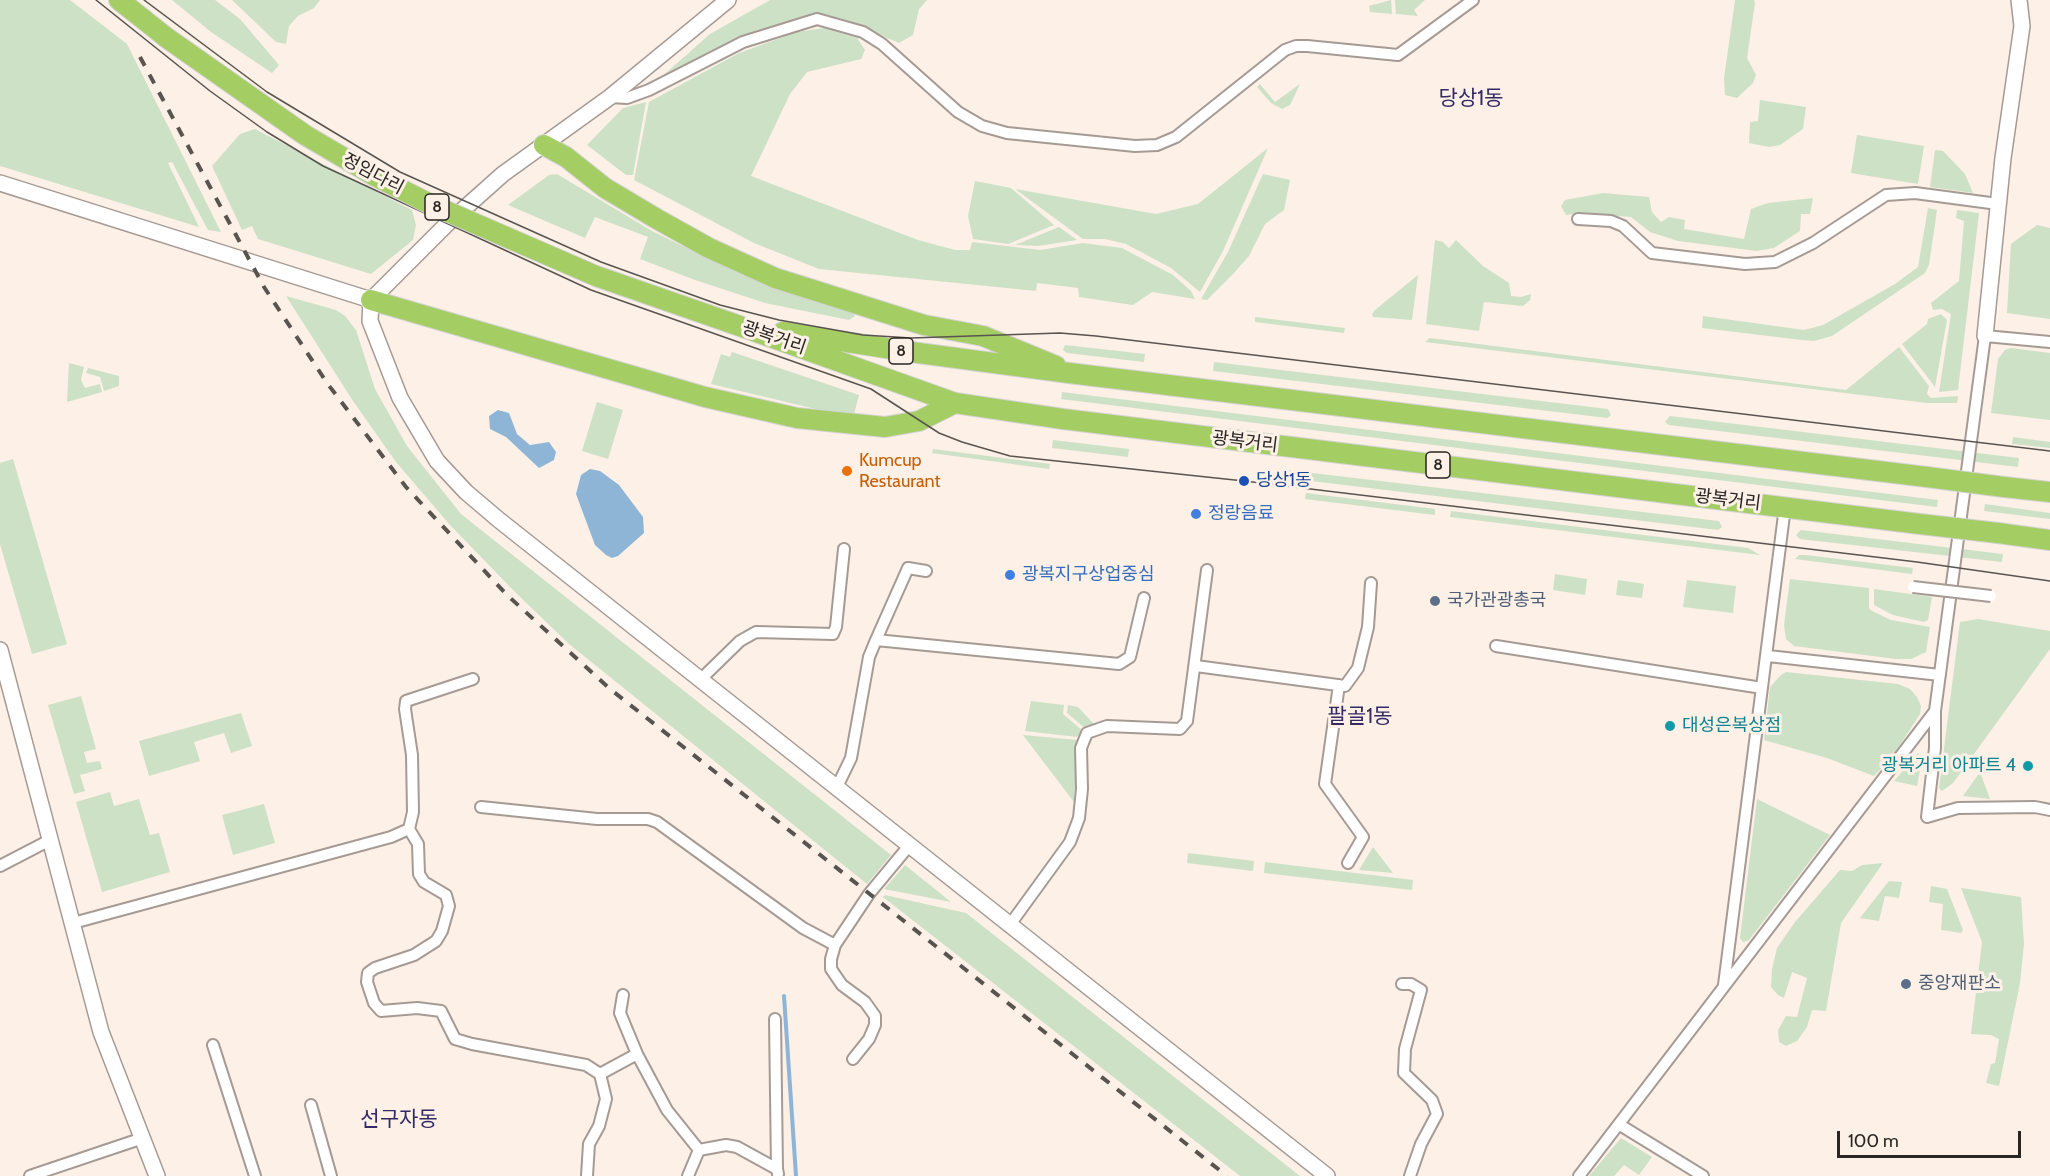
<!DOCTYPE html>
<html>
<head>
<meta charset="utf-8">
<style>
	body { margin:0 }
	#map { position:relative; width:2050px; height:1176px; overflow:hidden; background:#fcf0e7; font-family:Cabin,sans-serif }
	canvas { display:block }
	.scale { position:absolute; left:1837px; top:1131px; width:184px; height:27px; box-sizing:border-box; border:3px solid #292522; border-top:0; padding-left:8px; font-size:18px; line-height:21px; white-space:nowrap; color:#292522; -webkit-text-stroke:4px #fcf0e7; paint-order:stroke }
</style>
</head>
<body>
<div id="map">
<canvas width="2050" height="1176"></canvas>
<div class="scale">100 m</div>
</div>
<script>
const ctx = document.querySelector('canvas').getContext('2d');
ctx.lineJoin = 'round';
function paint(path, color) {
  ctx.fillStyle = color;
  ctx.fill(path, 'evenodd');
}
function poly(rows) {
  const path = new Path2D();
  for (const r of rows) {
    path.moveTo(r[0], r[1]);
    for (let i = 2; i < r.length; i += 2) path.lineTo(r[i], r[i + 1]);
  }
  return path;
}
function stroke(path, color, width, dash) {
  ctx.strokeStyle = color;
  ctx.lineWidth = width;
  ctx.lineCap = dash ? 'butt' : 'round';
  ctx.setLineDash(dash || []);
  ctx.stroke(path);
}
function write(font, color, halo, rows, align = 'center') {
  ctx.font = font + ' Cabin,"Noto Sans KR",sans-serif';
  ctx.lineWidth = 6;
  ctx.setLineDash([]);
  ctx.textBaseline = 'middle';
  ctx.strokeStyle = halo;
  ctx.fillStyle = color;
  for (const [text, x, y, turn = 0] of rows) {
    ctx.save();
    ctx.translate(x, y);
    ctx.rotate((+turn || 0) * Math.PI / 180);
    ctx.textAlign = isNaN(turn) ? turn : align;
    if (halo) ctx.strokeText(text, 0, 0);
    ctx.fillText(text, 0, 0);
    ctx.restore();
  }
}
const green = poly([
	[0,0,70,0,127,44,221,232,208,230,172,162,168,163,199,227,0,166],
	[172,0,215,0,240,19,279,65,272,73,211,32],
	[232,0,320,0,314,8,298,16,289,26,286,44,276,42],
	[770,0,932,0,927,0,919,9,913,35,899,43,845,20,822,14,804,16,732,41,659,83,658,80,710,34],
	[1391,0,1392,14,1370,12,1369,6],
	[1395,0,1425,0,1414,10,1418,16,1396,14],
	[1735,0,1754,0,1755,3,1747,58,1756,75,1753,83,1737,98,1725,95,1724,78],
	[824,28,857,38,865,50,861,59,807,72,790,94,751,176,918,240,955,250,970,250,972,242,1040,250,1083,243,1122,248,1173,275,1191,291,1195,299,1152,292,1133,305,1079,297,1078,288,1037,283,1036,291,819,269,754,243,634,180,649,102,739,53,797,32],
	[1260,84,1275,102,1300,84,1290,105,1282,109,1271,103,1257,87],
	[1760,100,1806,107,1803,129,1780,145,1769,147,1749,143,1750,122,1758,121],
	[646,102,633,175,626,175,587,145,623,108],
	[255,129,412,210,416,225,413,240,371,274,258,239,252,226,242,230,212,166,240,134],
	[1857,135,1924,146,1918,184,1851,173],
	[1268,148,1223,251,1200,292,1171,268,1126,244,1105,239,1083,239,1015,189,1156,214,1198,204],
	[1935,150,1943,151,1965,174,1973,193,1930,187],
	[557,174,652,231,742,275,851,311,855,316,849,320,765,303,695,280,640,259,648,237,595,217,585,238,508,205,549,175],
	[1263,174,1290,180,1284,210,1265,224,1249,256,1233,274,1207,300,1201,299,1228,252],
	[975,181,1011,188,1054,225,1008,244,973,239,968,216],
	[1603,193,1649,197,1652,212,1661,222,1669,217,1685,220,1684,229,1744,239,1751,209,1768,203,1813,198,1810,214,1801,214,1800,231,1774,248,1757,251,1678,241,1650,232,1631,217,1582,213,1566,215,1561,206,1565,200],
	[1928,208,1937,210,1929,265,1925,273,1832,336,1814,341,1802,340,1702,328,1703,316,1804,330,1823,325,1895,284,1918,267],
	[1957,210,1979,213,1958,390,1939,392,1951,314,1942,309,1933,310,1931,303,1959,281,1964,221,1956,218],
	[2037,225,2050,228,2050,319,2007,313,2011,244],
	[1059,227,1077,240,1038,246,1015,245],
	[1435,240,1443,242,1449,248,1456,240,1483,266,1509,283,1511,296,1521,297,1531,294,1530,300,1523,306,1484,302,1479,331,1426,324],
	[1418,275,1412,320,1373,317,1372,314,1375,310],
	[286,296,336,310,345,316,356,330,375,389,407,446,461,514,891,855,867,884,569,644,515,592,450,525,396,462,353,401],
	[1941,314,1947,320,1935,387,1902,344,1927,324,1928,319],
	[1255,317,1345,328,1344,333,1255,322],
	[1430,338,1846,390,1899,347,1929,386,1927,394,1931,398,1958,396,1957,403,1927,403,1425,342],
	[1065,345,1145,354,1144,362,1067,353,1063,350],
	[2011,348,2050,353,2050,420,1991,413,1998,359,2005,350],
	[732,352,859,395,853,418,711,384,721,354,730,357],
	[1214,362,1608,409,1611,415,1607,418,1213,371],
	[69,363,84,367,81,380,85,388,100,384,102,392,67,402],
	[88,368,119,376,119,386,104,391,100,377,86,373],
	[1062,392,1938,500,1937,507,1061,399],
	[597,402,623,410,608,459,582,451],
	[1670,416,2019,458,2018,467,1669,425,1665,422],
	[2013,437,2050,442,2050,448,2012,444],
	[1053,440,1129,449,1128,457,1052,448],
	[933,449,1050,464,1049,469,932,453],
	[13,459,67,644,32,654,0,544,0,463],
	[1287,470,1719,521,1722,527,1718,530,1286,478],
	[1306,493,1435,509,1435,515,1305,499],
	[1985,504,2050,513,2050,519,1984,511],
	[1451,511,1748,548,1760,555,1450,517],
	[1801,530,2003,554,2002,562,1800,539,1796,535],
	[1799,555,1806,555,1913,568,1912,574,1795,559],
	[1555,574,1587,579,1585,595,1553,590],
	[1790,579,1869,588,1869,608,1872,611,1891,620,1930,627,1926,652,1911,659,1896,659,1794,646,1786,639,1784,625],
	[1618,580,1644,584,1642,598,1616,595],
	[1687,580,1736,586,1733,613,1683,607],
	[1874,589,1932,597,1928,620,1924,622,1893,615,1874,605],
	[1978,619,2050,631,2050,649,1953,783,1942,791,1939,788,1960,622],
	[1786,672,1898,684,1910,689,1917,697,1921,706,1920,714,1893,756,1874,776,1827,758,1764,740,1770,687,1781,675],
	[81,696,96,749,84,752,87,763,100,761,102,769,80,775,85,791,74,794,48,705],
	[1031,701,1064,705,1063,714,1083,731,1077,737,1025,731],
	[1068,705,1078,707,1094,724,1086,729,1067,713],
	[241,713,252,746,231,753,224,733,194,742,200,761,149,776,139,741],
	[1023,735,1078,740,1074,802],
	[1918,753,1922,760,1917,786,1894,781],
	[1980,772,1990,799,1963,796],
	[110,792,114,806,139,799,150,835,159,833,170,872,102,892,76,802],
	[1757,799,1830,835,1749,940,1743,942,1740,938],
	[264,804,275,843,233,855,222,815],
	[1373,847,1393,873,1359,870],
	[1188,853,1254,861,1253,871,1187,863],
	[1265,862,1413,880,1412,890,1264,873],
	[1883,863,1841,923,1826,1011,1812,1010,1807,1027,1797,1041,1786,1046,1779,1042,1778,1030,1786,1016,1797,1017,1807,978,1792,972,1784,998,1778,995,1771,987,1772,969,1777,948,1795,922,1840,870,1852,871,1862,865],
	[905,865,951,902,884,889],
	[1889,881,1902,882,1899,898,1885,896,1879,921,1860,918],
	[1931,886,1947,889,1963,930,1961,933,1941,930,1943,904,1929,902],
	[1961,888,2021,897,2024,944,2020,983,1999,1086,1986,1083,1991,1064,1995,1063,1999,1039,1991,1035,1971,1034,1982,942],
	[885,895,966,913,1300,1176,1240,1176,883,897],
	[1621,1138,1652,1157,1639,1175,1624,1165,1614,1176,1589,1176]
]);
const water = poly([
	[498,410,509,413,517,434,530,445,549,442,556,452,554,460,539,468,506,437,490,429,489,416],
	[590,469,600,471,619,485,643,517,644,533,618,556,612,558,606,555,595,545,576,494,581,475]
]);
const stream = poly([
	[784,996,796,1176]
]);
const street = poly([
	[610,97,627,98,649,90,743,42,817,19,863,32,882,44,958,112,982,126,1007,133,1135,146,1157,145,1176,137,1285,50,1296,46,1307,46,1398,55,1473,0],
	[1578,219,1611,221,1623,226,1652,253,1745,264,1775,262,1813,243,1886,195,1915,193,1998,204],
	[876,640,908,568,926,571],
	[1496,646,1762,688],
	[1768,656,1940,675],
	[1196,666,1345,686,1358,668,1368,627,1371,583],
	[473,679,406,701,405,709,412,755,413,812,409,829,418,844,419,874,424,882,446,895,449,906,442,931,436,941,414,955,375,968,368,973,367,982,374,1003,381,1011,417,1008,441,1011,455,1039,472,1044,586,1065,600,1074,606,1099,599,1126,589,1144,587,1176],
	[700,680,740,641,756,632,833,634,836,627,844,549],
	[1339,685,1325,784,1363,837,1348,863],
	[1935,712,1935,748,1927,817,1958,808,2035,807,2050,810],
	[836,789,851,758,869,657,876,640,1119,664,1130,657,1144,598],
	[481,807,597,819,648,819,657,822,803,928,835,945],
	[0,866,50,840],
	[73,923,391,837,409,829],
	[1009,926,1070,842,1079,818,1082,789,1081,748,1087,733,1107,726,1180,729,1187,721,1207,570],
	[1402,984,1411,984,1421,990,1405,1049,1404,1073,1432,1100,1437,1114,1421,1144,1410,1176],
	[1724,985,1785,507],
	[623,995,620,1013,637,1054],
	[775,1019,777,1169],
	[213,1045,255,1176],
	[853,1059,869,1039,875,1025,875,1016,865,1002,842,985,831,969,831,959,835,945,869,894,908,847],
	[600,1074,637,1054,667,1110,699,1150,688,1176],
	[311,1105,331,1176],
	[1620,1125,1703,1176],
	[699,1150,726,1145,737,1147,777,1169,778,1174],
	[30,1176,143,1138],
	[1579,1176,1935,711,1985,336,2050,342]
]);
const secondary = poly([
	[728,0,610,97,503,174,448,223,371,300,370,321,400,398,437,461,466,492,499,520,1327,1176],
	[0,183,371,300],
	[1985,336,2003,158,2022,26,2019,0],
	[0,650,101,1032,157,1176]
]);
const highway = poly([
	[119,0,167,38],
	[544,145,566,157,605,188,657,219,709,248,775,278,924,325,983,336,1056,366],
	[371,300,705,397,797,418,885,427,919,421,955,403],
	[734,324,955,403,1063,419,1920,524],
	[783,332,911,352,1069,373,1927,477],
	[2004,487,2050,492],
	[1998,533,2050,540]
]);
const tram = poly([
	[96,0,210,91,267,132,323,166,591,290,871,389,939,433,962,442,1010,456,1244,481,1917,562,2050,581],
	[144,0,267,92,400,172,601,262,720,305,779,320,863,335,911,338,1060,333,1096,336,2050,451]
]);
const rail = poly([
	[140,57,264,287,327,383,406,487,507,595,610,689,1227,1176]
]);
const streetBridge = poly([
	[1913,587,1991,596]
]);
const highwayBridge = poly([
	[167,38,305,135,373,175,430,204,596,276,734,324],
	[1927,477,2004,487],
	[1920,524,1998,533]
]);
const markers = [
	[847,471,6,"#e8710a"],
	[1244,481,6,"#1a4fb4"],
	[1196,514,6,"#3f7fe0"],
	[1010,575,6,"#3f7fe0"],
	[1435,601,6,"#5c6f8a"],
	[1670,726,6,"#0f9aa8"],
	[2028,766,6,"#0f9aa8"],
	[1906,984,6,"#5c6f8a"]
];
const shields = [
	[437,207,24],
	[901,351,24],
	[1438,465,24]
];
const shieldNames = [
	["8",437,207],
	["8",901,351],
	["8",1438,465]
];
const streetNames = [
	["정임다리",373,174,28],
	["광복거리",774,338,19],
	["광복거리",1245,442,7],
	["광복거리",1728,500,7]
];
const foodNames = [
	["Kumcup",859,461],
	["Restaurant",859,482]
];
const transitNames = [
	["당상1동",1256,481]
];
const shopNames = [
	["정랑음료",1208,514],
	["광복지구상업중심",1022,575]
];
const serviceNames = [
	["국가관광총국",1447,601],
	["중앙재판소",1918,984]
];
const cultureNames = [
	["대성은복상점",1682,726],
	["광복거리 아파트 4",2016,766,"right"]
];
const quarterNames = [
	["당상1동",1471,99],
	["팔골1동",1360,717],
	["선구자동",399,1120]
];
paint(green, '#cde1c6');
paint(water, '#8eb5d6');
stroke(stream, '#8eb5d6', 4);
stroke(street, '#a69b94', 14);
stroke(secondary, '#a69b94', 18);
stroke(highway, '#d4d3d3', 22);
stroke(street, '#fff', 10);
stroke(secondary, '#fff', 15);
stroke(highway, '#a4ce64', 20);
stroke(tram, '#59544f', 1.5);
stroke(rail, '#59544f', 4, [10, 10]);
stroke(streetBridge, '#a69b94', 14, []);
stroke(highwayBridge, '#d4d3d3', 22, []);
stroke(streetBridge, '#fff', 10);
stroke(highwayBridge, '#a4ce64', 20);
for (const [x, y, r, color] of markers) {
  const dot = new Path2D();
  dot.arc(x, y, r, 0, 2 * Math.PI);
  ctx.fillStyle = color;
  ctx.fill(dot);
  stroke(dot, '#fcf0e7', 2);
}
for (const [x, y, w] of shields) {
  const box = new Path2D();
  box.roundRect(x - w / 2, y - 13, w, 26, 4.5);
  ctx.fillStyle = '#fcf0e7';
  ctx.fill(box);
  stroke(box, '#292522', 1.5);
}
write('bold 16px', '#292522', null, shieldNames);
write('18px', '#292522', '#fcf0e7', streetNames);
write('18px', '#c56008', '#fcf0e7', foodNames, 'left');
write('18px', '#164399', '#fcf0e7', transitNames, 'left');
write('18px', '#366cbe', '#fcf0e7', shopNames, 'left');
write('18px', '#4e5e75', '#fcf0e7', serviceNames, 'left');
write('18px', '#0d838f', '#fcf0e7', cultureNames, 'left');
write('21px', '#332964', '#fcf0e7', quarterNames);
</script>
</body>
</html>
